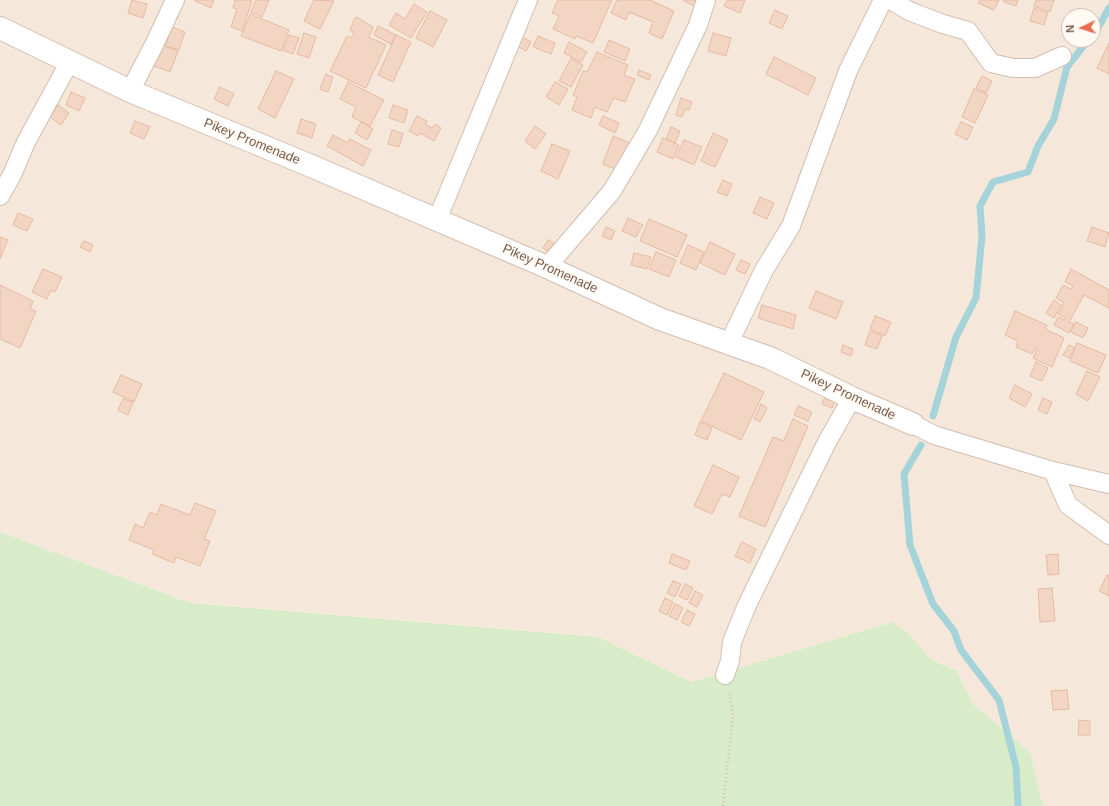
<!DOCTYPE html>
<html>
<head>
<meta charset="utf-8">
<style>
	body { margin:0 }
	#map { position:relative; width:1109px; height:806px; overflow:hidden; background:#fdf6ec; font-family:Helvetica,sans-serif }
	canvas { display:block }
	.north { position:absolute; left:1061px; top:8px; width:40px; height:40px; box-sizing:border-box; background:#fffaf3; border:1px solid #cabbb1; border-radius:50%; rotate:266deg; font-size:11px; font-weight:700; line-height:16px; text-align:center; color:#7a5c4d }
	.north::after { content:''; display:block; margin:auto; width:14px; height:18px; background:#e76f51; clip-path:polygon(50% 0,100% 100%,50% 72%,0 100%) }
</style>
</head>
<body>
<div id="map">
<canvas width="1109" height="806"></canvas>
<div class="north">N</div>
</div>
<script>
const ctx = document.querySelector('canvas').getContext('2d');
ctx.lineJoin = 'round';
function paint(path, color) {
  ctx.fillStyle = color;
  ctx.fill(path, 'evenodd');
}
function poly(rows) {
  const path = new Path2D();
  for (const r of rows) {
    path.moveTo(r[0], r[1]);
    for (let i = 2; i < r.length; i += 2) path.lineTo(r[i], r[i + 1]);
  }
  return path;
}
function stroke(path, color, width, dash) {
  ctx.strokeStyle = color;
  ctx.lineWidth = width;
  ctx.lineCap = dash ? 'butt' : 'round';
  ctx.setLineDash(dash || []);
  ctx.stroke(path);
}
function write(font, color, halo, rows, align = 'center') {
  ctx.font = font + ' Helvetica,sans-serif';
  ctx.lineWidth = 3.5;
  ctx.setLineDash([]);
  ctx.textBaseline = 'middle';
  ctx.strokeStyle = halo;
  ctx.fillStyle = color;
  for (const [text, x, y, turn = 0] of rows) {
    ctx.save();
    ctx.translate(x, y);
    ctx.rotate((+turn || 0) * Math.PI / 180);
    ctx.textAlign = isNaN(turn) ? turn : align;
    if (halo) ctx.strokeText(text, 0, 0);
    ctx.fillText(text, 0, 0);
    ctx.restore();
  }
}
const residential = poly([
	[0,0,1109,0,1109,806,1043,806,1030,752,973,704,957,671,930,659,910,635,893,622,691,682,598,637,190,603,0,532],
	[1069,16,1093,16,1093,40,1069,40]
]);
const green = poly([
	[0,532,190,603,598,637,691,682,893,622,910,635,930,659,957,671,973,704,1030,752,1043,806,0,806]
]);
const stream = poly([
	[1093,34,1099,26,1109,8],
	[933,416,956,337,976,298,982,236,980,206,993,182,1028,172,1038,146,1054,119,1067,67,1088,40],
	[921,445,904,474,910,545,933,604,954,631,961,650,999,700,1016,767,1018,806]
]);
const building = poly([
	[132,0,147,4,143,18,128,13,132,0],
	[196,0,214,0,211,8,195,1,196,0],
	[235,0,247,0,252,1,242,31,231,27,237,9,233,8,235,0],
	[256,0,269,0,262,17,251,12,256,0],
	[314,0,334,1,320,29,304,21,314,0],
	[558,0,612,0,593,43,576,36,575,39,553,29,559,16,552,13,558,0],
	[617,0,650,0,674,11,662,39,649,33,653,22,629,12,626,20,611,13,617,0],
	[684,0,696,0,694,6,684,1,684,0],
	[727,0,745,0,740,13,724,6,727,0],
	[980,0,999,0,994,10,978,3,980,0],
	[1004,0,1018,0,1016,6,1004,2,1004,0],
	[1036,0,1054,0,1050,12,1034,6,1036,0],
	[414,4,427,12,411,38,389,25,396,13,405,19,414,4],
	[1034,8,1048,13,1044,25,1030,21,1034,8],
	[775,10,788,16,782,29,769,23,775,10],
	[430,11,447,20,433,47,416,38,430,11],
	[250,14,289,30,281,51,241,36,250,14],
	[357,17,373,27,369,37,386,45,366,88,330,71,347,36,351,38,354,32,350,30,355,18,357,18,357,17],
	[378,26,396,35,391,44,374,35,378,26],
	[172,27,185,32,179,50,165,46,172,27],
	[304,33,316,37,309,58,297,54,304,33],
	[713,33,731,38,726,56,708,51,713,33],
	[289,35,299,38,293,54,283,50,289,35],
	[396,35,411,42,393,82,378,75,396,35],
	[538,36,555,43,551,54,533,47,538,36],
	[522,37,531,42,526,51,517,46,522,37],
	[609,40,630,49,625,61,604,52,609,40],
	[569,42,587,52,581,62,564,53,569,42],
	[1109,43,1109,74,1097,68,1109,43],
	[162,45,178,51,170,72,154,66,162,45],
	[597,52,628,65,624,75,635,79,625,102,614,98,607,112,595,107,591,118,572,110,577,97,573,95,583,71,587,72,597,52],
	[774,57,816,78,808,95,766,74,774,57],
	[571,58,583,65,571,87,559,81,571,58],
	[639,70,651,75,649,80,637,75,639,70],
	[276,71,294,79,275,118,258,109,276,71],
	[326,74,333,77,328,92,320,89,326,74],
	[982,76,992,81,986,93,976,88,982,76],
	[348,82,384,100,370,126,352,117,356,107,340,99,348,82],
	[555,82,568,89,559,105,546,97,555,82],
	[220,87,234,94,228,106,214,99,220,87],
	[974,89,988,95,975,123,962,117,974,89],
	[71,92,85,98,79,111,66,105,71,92],
	[681,98,692,102,689,110,685,109,682,117,676,115,681,98],
	[58,105,69,113,61,125,50,117,58,105],
	[393,105,408,110,404,123,389,118,393,105],
	[417,116,427,121,425,124,432,128,435,124,441,128,434,141,420,133,418,136,409,131,417,116],
	[603,116,619,123,615,133,599,125,603,116],
	[301,119,316,124,312,138,297,133,301,119],
	[135,121,150,127,144,139,130,133,135,121],
	[361,122,373,129,367,140,355,133,361,122],
	[961,122,973,127,967,140,955,134,961,122],
	[535,126,546,134,535,149,525,141,535,126],
	[671,127,680,131,675,143,666,139,671,127],
	[392,130,403,134,399,147,388,144,392,130],
	[713,133,728,140,715,167,701,161,713,133],
	[333,135,348,143,350,139,371,150,363,166,327,146,333,135],
	[613,136,630,143,620,171,603,164,613,136],
	[663,138,679,145,673,159,657,152,663,138],
	[684,140,702,147,694,165,676,157,684,140],
	[552,144,570,151,558,179,541,171,552,144],
	[723,180,732,184,727,196,717,192,723,180],
	[760,197,774,203,767,219,753,213,760,197],
	[18,213,33,219,27,231,13,225,18,213],
	[628,218,643,225,636,237,622,231,628,218],
	[649,219,687,235,677,257,640,241,649,219],
	[606,227,615,231,611,240,602,236,606,227],
	[1092,227,1109,233,1105,247,1087,241,1092,227],
	[0,237,8,240,0,259,0,237],
	[548,240,561,247,555,256,543,248,548,240],
	[84,241,93,245,90,252,80,247,84,241],
	[710,242,735,254,725,275,700,263,710,242],
	[688,245,704,252,696,270,680,263,688,245],
	[656,252,676,260,669,277,649,269,656,252],
	[634,253,651,257,647,269,631,265,634,253],
	[741,260,750,264,745,274,736,270,741,260],
	[43,269,62,277,55,292,51,290,47,299,32,292,43,269],
	[1071,269,1109,290,1109,308,1084,295,1069,322,1074,324,1069,333,1054,325,1058,317,1065,320,1066,318,1058,314,1064,303,1056,298,1063,285,1071,289,1073,286,1065,282,1071,269],
	[0,285,33,301,30,309,36,311,20,348,0,339,0,285],
	[816,291,843,302,836,319,809,308,816,291],
	[1054,300,1061,305,1054,318,1046,313,1054,300],
	[762,305,796,315,793,329,758,318,762,305],
	[1015,311,1047,325,1045,329,1064,338,1052,367,1033,358,1037,349,1035,348,1032,354,1016,347,1018,341,1005,335,1015,311],
	[875,316,891,322,885,336,870,329,875,316],
	[1076,322,1088,328,1083,338,1071,332,1076,322],
	[870,331,882,336,877,349,865,345,870,331],
	[1077,343,1106,355,1098,373,1070,361,1077,343],
	[843,345,853,349,851,356,841,352,843,345],
	[1069,345,1075,348,1069,358,1063,355,1069,345],
	[1036,362,1048,368,1042,381,1030,376,1036,362],
	[1087,371,1100,377,1088,401,1076,394,1087,371],
	[724,373,764,392,741,440,701,421,724,373],
	[121,375,142,384,134,402,113,392,121,375],
	[1015,385,1032,394,1025,407,1009,398,1015,385],
	[827,392,837,396,832,408,822,404,827,392],
	[1043,398,1052,402,1047,414,1038,410,1043,398],
	[123,399,133,402,128,415,118,410,123,399],
	[761,404,767,408,760,422,754,419,761,404],
	[798,406,812,412,808,421,794,415,798,406],
	[793,419,808,426,765,527,739,516,773,437,784,441,793,419],
	[700,422,712,428,707,440,695,435,700,422],
	[713,465,739,477,730,497,722,494,712,514,694,506,713,465],
	[195,503,216,511,204,539,210,541,200,566,176,557,174,563,152,554,154,550,129,540,135,524,143,528,150,512,157,515,161,504,190,515,195,503],
	[742,542,756,549,750,563,735,556,742,542],
	[672,554,690,561,686,570,669,563,672,554],
	[1058,554,1059,574,1048,575,1046,555,1058,554],
	[1107,575,1109,576,1109,596,1099,591,1107,575],
	[673,581,681,584,675,597,667,593,673,581],
	[685,584,693,588,687,600,679,596,685,584],
	[1052,588,1055,621,1040,622,1038,589,1052,588],
	[695,591,703,595,697,607,689,603,695,591],
	[665,598,673,602,667,615,659,611,665,598],
	[675,604,683,608,677,620,669,616,675,604],
	[687,610,695,614,689,626,681,622,687,610],
	[1067,690,1069,709,1053,710,1051,691,1067,690],
	[1079,720,1090,721,1090,735,1078,735,1079,720]
]);
const path = poly([
	[723,806,733,714,729,693]
]);
const minor = poly([
	[891,0,909,11,943,24,968,31,991,63,1013,68,1035,68,1062,56],
	[130,91,154,45,175,0],
	[0,196,12,175,26,142,69,63],
	[437,220,528,0],
	[547,267,612,191,648,130,698,25,706,0],
	[729,343,764,270,791,226,848,71,883,0],
	[913,424,934,435,1053,471,1109,484],
	[1053,471,1068,505,1109,535],
	[725,675,730,661,732,642,747,605,827,442,852,398]
]);
const tertiary = poly([
	[0,28,130,91,316,168,547,267,660,319,770,358,852,398,913,424]
]);
const streetNames = [
	["Pikey Promenade",252,142,22],
	["Pikey Promenade",550,269,24],
	["Pikey Promenade",848,395,25]
];
paint(residential, '#f5e8da');
paint(green, '#d8ecc9');
stroke(stream, '#a5d3da', 7);
paint(building, '#f3d5c3');
stroke(building, '#e6bba3', 1);
stroke(minor, '#d1beb0', 20);
stroke(tertiary, '#d1beb0', 24);
stroke(path, '#d9b8a5', 2.5, [1, 3]);
stroke(minor, '#fff', 18);
stroke(tertiary, '#fff', 22);
write('13px', '#7a5c4d', '#fffaf3', streetNames);
</script>
</body>
</html>
